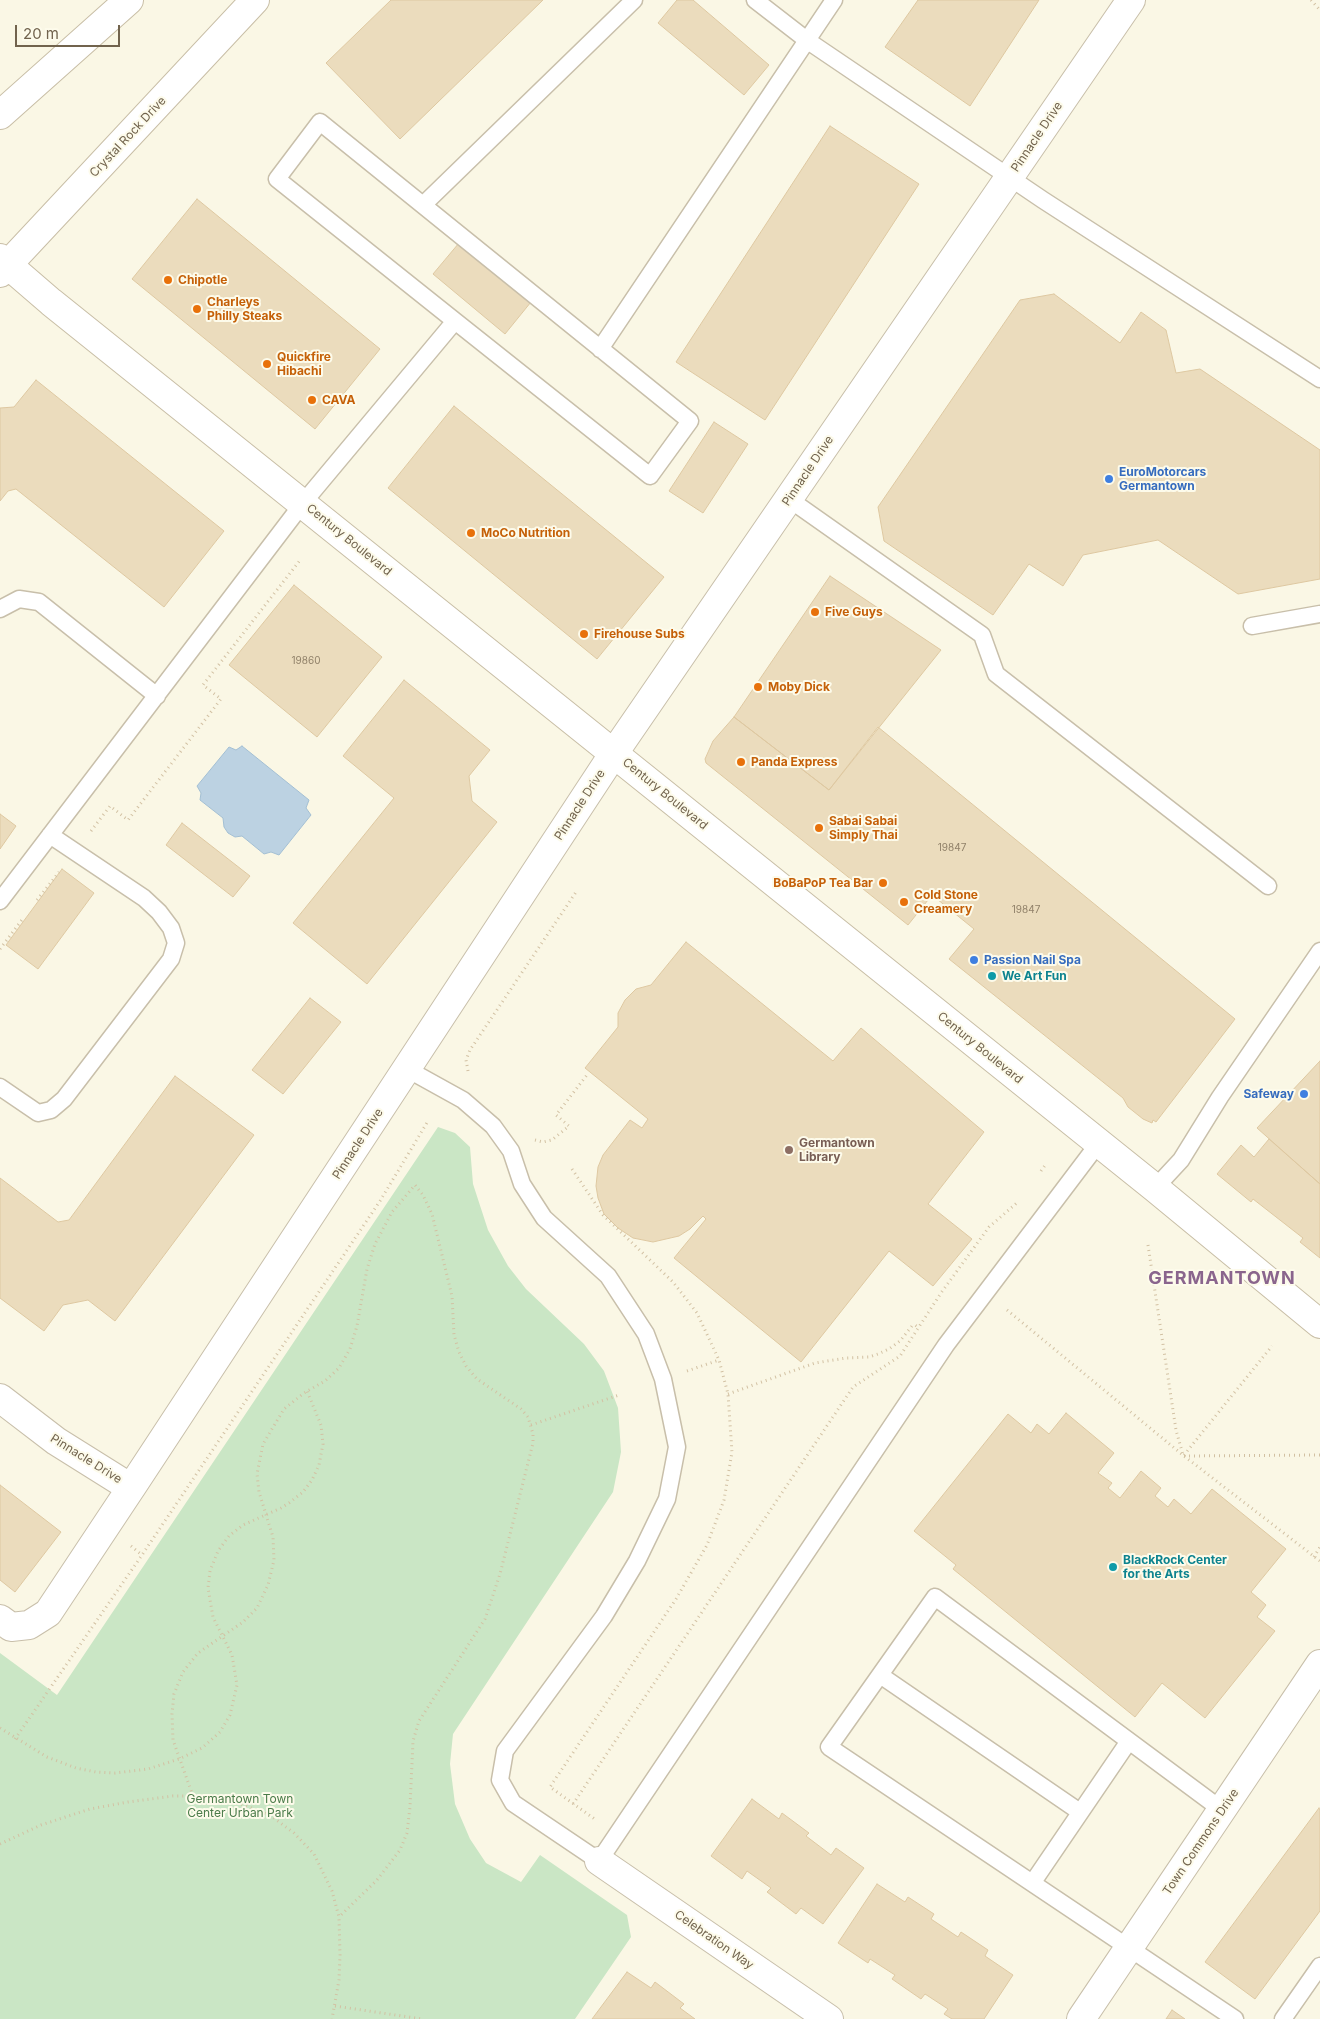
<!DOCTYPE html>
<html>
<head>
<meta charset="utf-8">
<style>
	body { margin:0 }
	#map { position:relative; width:1320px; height:2019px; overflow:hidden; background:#faf7e5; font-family:Inter,sans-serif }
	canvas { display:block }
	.scale { position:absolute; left:15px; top:25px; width:105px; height:22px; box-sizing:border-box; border:2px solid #71634d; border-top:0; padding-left:6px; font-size:15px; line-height:18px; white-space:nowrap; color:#71634d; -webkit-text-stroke:4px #fdfbeb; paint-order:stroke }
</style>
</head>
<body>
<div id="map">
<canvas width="1320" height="2019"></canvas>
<div class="scale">20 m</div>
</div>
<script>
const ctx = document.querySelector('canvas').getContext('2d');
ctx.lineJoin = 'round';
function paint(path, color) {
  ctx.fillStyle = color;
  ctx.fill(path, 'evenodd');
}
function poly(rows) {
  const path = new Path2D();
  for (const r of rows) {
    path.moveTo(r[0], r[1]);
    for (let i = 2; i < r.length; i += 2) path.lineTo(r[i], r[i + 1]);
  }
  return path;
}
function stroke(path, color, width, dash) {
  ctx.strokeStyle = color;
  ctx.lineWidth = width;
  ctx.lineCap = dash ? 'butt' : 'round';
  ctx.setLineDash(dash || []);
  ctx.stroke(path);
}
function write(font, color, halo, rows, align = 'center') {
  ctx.font = font + ' Inter,sans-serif';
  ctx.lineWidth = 4;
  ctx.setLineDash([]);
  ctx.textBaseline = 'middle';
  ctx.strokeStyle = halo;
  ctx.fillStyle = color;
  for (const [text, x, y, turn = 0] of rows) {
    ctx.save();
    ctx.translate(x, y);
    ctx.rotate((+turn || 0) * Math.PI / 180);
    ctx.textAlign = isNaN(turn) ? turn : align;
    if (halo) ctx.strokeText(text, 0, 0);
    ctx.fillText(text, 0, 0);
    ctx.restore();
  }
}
const green = poly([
	[438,1127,455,1133,470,1147,473,1184,488,1230,508,1266,526,1289,584,1344,604,1371,618,1408,621,1452,613,1492,453,1734,450,1764,455,1804,470,1839,486,1863,521,1882,540,1855,627,1915,631,1937,575,2019,0,2019,0,1653,57,1695]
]);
const water = poly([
	[242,746,309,800,306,808,311,815,279,855,271,852,264,854,242,836,235,837,228,833,224,827,223,818,200,800,201,793,197,786,229,747,236,750,242,746]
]);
const building = poly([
	[391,0,543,0,400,139,326,63,391,0],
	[677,0,693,0,769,65,744,95,658,23,677,0],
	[918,0,1039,0,970,106,885,47,918,0],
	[830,126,919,184,765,420,676,362,830,126],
	[197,199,380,349,315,429,132,279,197,199],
	[459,243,531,302,505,334,433,274,459,243],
	[1054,294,1120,343,1141,312,1166,330,1176,373,1200,369,1320,450,1320,579,1238,594,1158,540,1083,555,1063,586,1029,564,993,615,884,541,878,507,1020,300,1054,294],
	[36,380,224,531,164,607,16,489,8,491,0,501,0,408,14,407,36,380],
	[454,406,664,577,597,659,388,488,454,406],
	[714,422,748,444,703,513,669,491,714,422],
	[830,576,941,650,829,790,734,717,830,576],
	[294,585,382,657,317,737,229,665,294,585],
	[404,680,490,750,469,776,472,801,497,822,367,984,293,923,394,798,343,756,404,680],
	[734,717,829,790,878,727,1235,1019,1156,1122,1153,1120,1152,1123,1143,1119,1128,1107,1123,1098,949,959,974,929,932,895,908,925,706,763,705,759,713,741,734,717],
	[0,814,16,826,0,849,0,814],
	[182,823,250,876,233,897,166,845,182,823],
	[62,869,94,893,38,969,6,945,62,869],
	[686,942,833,1061,861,1028,984,1132,928,1204,972,1239,933,1286,889,1251,801,1362,674,1258,706,1219,703,1216,690,1229,679,1236,653,1242,633,1238,618,1228,604,1214,598,1198,596,1186,598,1167,603,1155,630,1120,642,1128,648,1119,585,1068,618,1027,618,1013,625,1000,636,989,651,985,686,942],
	[310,998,341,1022,283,1094,252,1070,310,998],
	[1320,1061,1320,1184,1257,1128,1320,1061],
	[175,1076,254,1135,115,1321,88,1300,63,1305,44,1331,0,1298,0,1178,58,1222,69,1220,175,1076],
	[1269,1139,1320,1184,1320,1258,1300,1242,1303,1238,1253,1199,1251,1202,1217,1174,1241,1145,1254,1157,1269,1139],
	[1066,1413,1114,1453,1098,1473,1112,1483,1108,1488,1120,1498,1141,1471,1161,1488,1155,1496,1168,1507,1174,1499,1191,1514,1212,1489,1286,1549,1251,1592,1266,1605,1257,1617,1275,1631,1205,1718,1162,1683,1135,1717,953,1569,956,1565,914,1531,1008,1414,1031,1433,1037,1424,1049,1434,1066,1413],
	[0,1485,61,1532,15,1592,0,1580,0,1485],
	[752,1799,779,1819,782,1813,809,1833,806,1836,831,1855,836,1848,864,1868,823,1924,801,1908,796,1914,767,1892,771,1888,747,1871,742,1879,711,1856,752,1799],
	[1319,1808,1320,1810,1320,1911,1255,1999,1205,1962,1319,1808],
	[877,1884,905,1902,908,1897,934,1914,931,1919,958,1937,961,1932,988,1950,985,1956,1013,1975,984,2019,952,2019,944,2014,948,2009,925,1994,921,1999,892,1979,895,1975,870,1959,868,1963,838,1943,877,1884],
	[627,1972,651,1988,655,1982,684,2004,680,2008,695,2019,592,2019,627,1972],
	[1172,2010,1185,2019,1166,2019,1172,2010]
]);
const path = poly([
	[1311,0,1320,10],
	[91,831,110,806,128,820,221,699,203,685,301,559],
	[37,900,59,872],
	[0,949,24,917],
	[468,1071,466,1060,470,1050,576,892],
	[535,1140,543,1142,552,1140,569,1126,556,1115,587,1075],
	[572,1169,603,1215,673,1282,697,1313,719,1360,728,1394,732,1452,724,1500,707,1545,676,1599,550,1787,596,1820],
	[1041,1171,1046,1164],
	[1148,1245,1176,1430,1183,1455],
	[1007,1310,1184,1456,1320,1561],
	[687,1371,719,1360],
	[728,1394,815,1363,846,1358,869,1357,878,1354,889,1349,900,1341,912,1326,915,1325,918,1327],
	[531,1425,619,1395],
	[1184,1455,1272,1346],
	[1184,1456,1320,1455],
	[131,1546,142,1555],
	[1314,1557,1320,1547],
	[0,1728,47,1757,76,1768,96,1772,115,1773,148,1769,179,1759,202,1748,220,1732,230,1715,237,1685,232,1655,213,1617,208,1588,210,1571,218,1551,229,1536,243,1525,281,1508,289,1503,303,1492,312,1480,319,1465,323,1444,321,1425,307,1391],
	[15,1739,142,1555,380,1201,428,1121],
	[193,1796,173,1740,172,1714,174,1694,183,1672,198,1653,243,1622,257,1608,268,1585,274,1560,273,1537,259,1492,257,1474,263,1444,284,1409,304,1393,325,1381,339,1368,350,1349,357,1326,367,1269,375,1244,392,1212,415,1185,423,1195,432,1214,452,1296,454,1335,459,1352,466,1366,477,1379,521,1409,528,1417,533,1434,533,1443,500,1574,485,1619,419,1721,413,1741,410,1807,407,1833,400,1850,377,1880,339,1917],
	[573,1804,853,1387,900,1356,941,1293,989,1227,1018,1202],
	[0,1844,41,1825,90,1809,128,1802,173,1796,193,1796,224,1799,247,1806,271,1816,294,1833,314,1854,332,1891,339,1917,340,1955,339,1980,332,2019],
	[335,2006,422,2019]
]);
const lane = poly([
	[755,0,808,41,1043,200,1320,379],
	[423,205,634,0],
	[600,349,834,0],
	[789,499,982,635,996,674,1268,886],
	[0,609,19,599,39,602,157,696],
	[1252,626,1320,614],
	[0,901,303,503,455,321,650,476,690,421,320,122,277,179,455,321],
	[407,1069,463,1100,493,1126,511,1151,522,1184,544,1218,608,1276,646,1334,663,1379,677,1447,667,1499,637,1561,604,1616,505,1751,500,1780,513,1803,599,1861,946,1345,1098,1144],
	[0,1087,38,1113,51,1110,64,1099,171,959,176,943,171,928,159,912,144,898,50,835],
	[1155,1188,1181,1160,1220,1097,1320,951],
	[880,1675,1080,1812],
	[1222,1810,935,1597,829,1747,1235,2019],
	[1033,1882,1129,1741],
	[1283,2019,1320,1966]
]);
const street = poly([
	[0,1398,56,1441,131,1488,614,753,1131,0],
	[0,1619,11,1627,29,1625,48,1613,131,1488],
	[599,1861,829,2019],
	[1081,2019,1320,1664]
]);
const secondary = poly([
	[0,115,129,0],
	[0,258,51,302,1155,1188,1320,1324],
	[0,273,255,0]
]);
const markers = [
	[168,280,5,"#e8710a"],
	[197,309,5,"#e8710a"],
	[267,364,5,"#e8710a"],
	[312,400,5,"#e8710a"],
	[1109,479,5,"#3f7fe0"],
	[471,533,5,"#e8710a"],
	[815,612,5,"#e8710a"],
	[584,634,5,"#e8710a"],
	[758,687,5,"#e8710a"],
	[741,762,5,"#e8710a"],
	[819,828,5,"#e8710a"],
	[883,883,5,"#e8710a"],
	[904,902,5,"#e8710a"],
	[974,960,5,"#3f7fe0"],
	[992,976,5,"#0f9aa8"],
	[1304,1094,5,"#3f7fe0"],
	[789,1150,5,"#8d6e63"],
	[1113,1567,5,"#0f9aa8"]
];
const numberNames = [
	["19860",306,661],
	["19847",952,848],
	["19847",1026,910]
];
const streetNames = [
	["Crystal Rock Drive",128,137,-47],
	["Pinnacle Drive",1037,137,-56],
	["Pinnacle Drive",808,471,-56],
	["Century Boulevard",349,540,39],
	["Century Boulevard",665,794,39],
	["Pinnacle Drive",580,805,-57],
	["Century Boulevard",980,1048,39],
	["Pinnacle Drive",358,1144,-57],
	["Pinnacle Drive",86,1459,32],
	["Town Commons Drive",1201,1842,-56],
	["Celebration Way",714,1940,35]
];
const foodNames = [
	["Chipotle",178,280],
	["Charleys",207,302],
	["Philly Steaks",207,316],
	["Quickfire",277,357],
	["Hibachi",277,371],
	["CAVA",322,400],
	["MoCo Nutrition",481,533],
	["Five Guys",825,612],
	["Firehouse Subs",594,634],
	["Moby Dick",768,687],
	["Panda Express",751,762],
	["Sabai Sabai",829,821],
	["Simply Thai",829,835],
	["BoBaPoP Tea Bar",873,883,"right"],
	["Cold Stone",914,895],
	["Creamery",914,909]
];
const shopNames = [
	["EuroMotorcars",1119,472],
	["Germantown",1119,486],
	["Passion Nail Spa",984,960],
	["Safeway",1294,1094,"right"]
];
const cultureNames = [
	["We Art Fun",1002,976],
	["BlackRock Center",1123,1560],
	["for the Arts",1123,1574]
];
const educationNames = [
	["Germantown",799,1143],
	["Library",799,1157]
];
const parkNames = [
	["Germantown Town",240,1799],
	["Center Urban Park",240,1813]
];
const districtNames = [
	["GERMANTOWN",1222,1279]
];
paint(green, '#cae6c5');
paint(water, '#bcd2e2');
stroke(water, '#a3bfd3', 1);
paint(building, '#ebdcbd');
stroke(building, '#dec8a1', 1);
stroke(lane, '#c8bfaa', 19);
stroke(street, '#c8bfaa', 30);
stroke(secondary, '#c8bea6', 30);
stroke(path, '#d2c1a3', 3, [1, 4]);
stroke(lane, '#fff', 16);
stroke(street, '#fff', 28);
stroke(secondary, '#fff', 28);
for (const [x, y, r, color] of markers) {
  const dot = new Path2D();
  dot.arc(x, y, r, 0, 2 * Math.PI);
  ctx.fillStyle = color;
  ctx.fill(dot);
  stroke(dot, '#fdfbeb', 2);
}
write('10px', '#908169', null, numberNames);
write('12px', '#71634d', '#fdfbeb', streetNames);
write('bold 12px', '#c56008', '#fdfbeb', foodNames, 'left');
write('bold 12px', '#366cbe', '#fdfbeb', shopNames, 'left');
write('bold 12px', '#0d838f', '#fdfbeb', cultureNames, 'left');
write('bold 12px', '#785e54', '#fdfbeb', educationNames, 'left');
write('12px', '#4a7b49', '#fdfbeb', parkNames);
ctx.letterSpacing = '1px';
write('bold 18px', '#8a658d', '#fdfbeb', districtNames);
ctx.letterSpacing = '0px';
</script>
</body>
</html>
